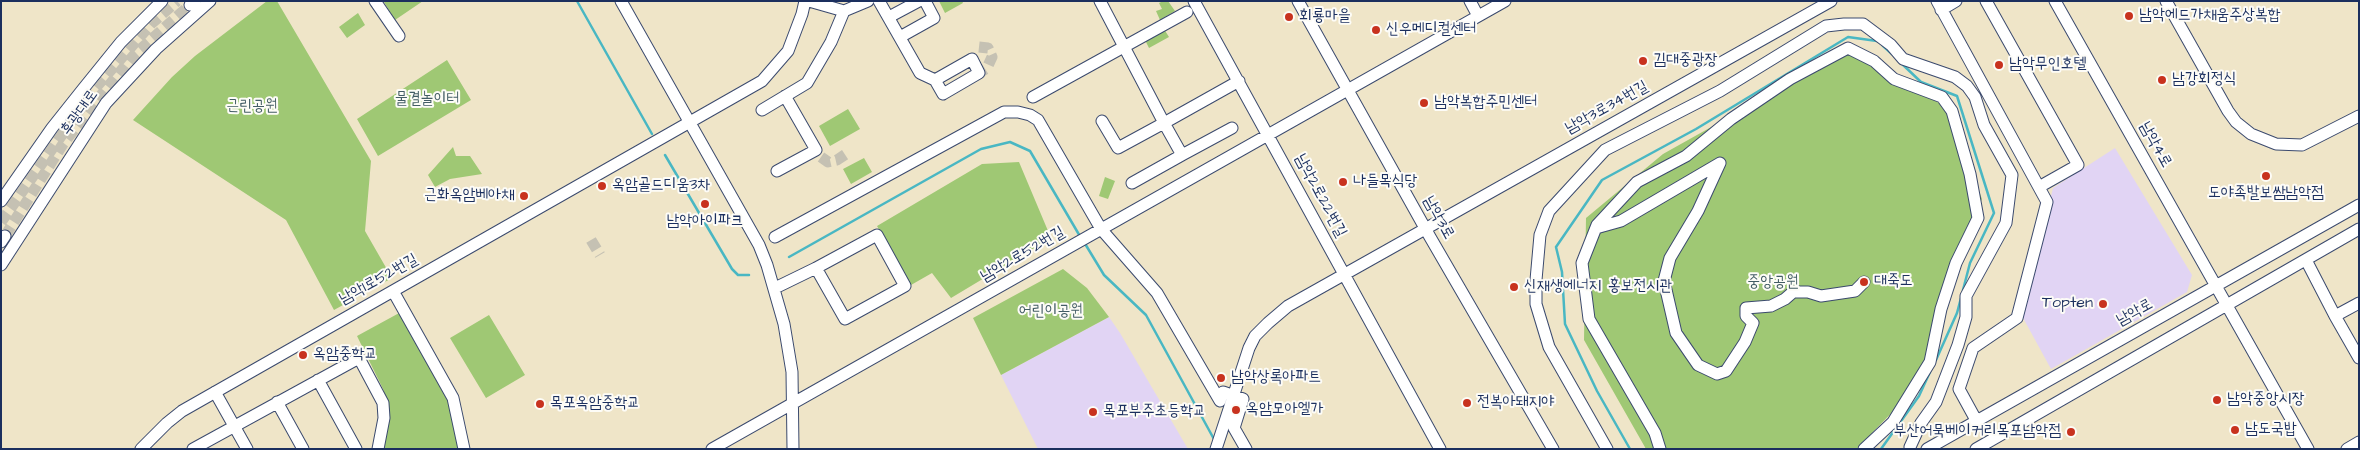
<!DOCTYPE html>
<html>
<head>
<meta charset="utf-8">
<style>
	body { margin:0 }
	#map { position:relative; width:2360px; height:450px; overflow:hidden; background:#efe5c8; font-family:"Architects Daughter",sans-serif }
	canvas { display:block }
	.frame { position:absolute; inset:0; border:2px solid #1b2f5e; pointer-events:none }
</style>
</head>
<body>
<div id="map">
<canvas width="2360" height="450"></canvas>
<div class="frame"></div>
</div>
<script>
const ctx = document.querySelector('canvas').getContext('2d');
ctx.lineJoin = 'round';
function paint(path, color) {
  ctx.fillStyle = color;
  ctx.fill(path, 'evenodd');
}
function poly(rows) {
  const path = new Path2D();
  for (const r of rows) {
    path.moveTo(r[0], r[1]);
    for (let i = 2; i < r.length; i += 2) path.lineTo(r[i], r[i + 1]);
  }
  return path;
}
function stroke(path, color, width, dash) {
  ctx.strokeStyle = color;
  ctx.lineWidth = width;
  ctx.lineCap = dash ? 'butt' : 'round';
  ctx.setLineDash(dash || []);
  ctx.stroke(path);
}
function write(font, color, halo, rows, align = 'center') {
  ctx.font = font + ' "Architects Daughter","Poor Story",sans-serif';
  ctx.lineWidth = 4;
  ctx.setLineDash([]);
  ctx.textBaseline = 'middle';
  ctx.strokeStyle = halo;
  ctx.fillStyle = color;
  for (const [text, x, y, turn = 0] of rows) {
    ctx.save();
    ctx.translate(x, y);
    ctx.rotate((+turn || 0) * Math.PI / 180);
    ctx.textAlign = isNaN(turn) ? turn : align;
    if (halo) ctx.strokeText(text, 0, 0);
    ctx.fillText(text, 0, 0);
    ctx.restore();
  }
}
const built = poly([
	[2115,148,2192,275,2187,292,2051,369,2022,316,2053,188],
	[1109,317,1120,333,1188,449,1038,449,1001,375]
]);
const green = poly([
	[267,1,277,1,371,161,365,231,392,278,334,310,286,220,133,120,172,77,195,56],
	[385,1,423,1,395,20,384,2],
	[939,1,962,1,963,3,945,13],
	[1163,1,1168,1,1175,11,1160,20,1156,11,1162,9,1159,3],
	[358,13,365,25,347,38,339,27],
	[1162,26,1169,37,1149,48,1143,36],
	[1847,51,1948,108,1982,199,1942,291,1920,384,1863,442,1862,449,1646,449,1584,340,1586,218,1663,154],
	[447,60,471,100,378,156,357,119],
	[848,109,860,129,830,146,819,126],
	[453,147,456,156,470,156,482,174,450,179,435,187,428,175],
	[864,158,872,172,851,184,843,169],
	[1019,162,1051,238,951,298,932,273,911,285,877,226,982,164],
	[1105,177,1115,181,1108,199,1099,196],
	[1063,269,1087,288,1109,317,1001,375,973,318],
	[401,312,453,409,461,449,383,449,387,404,383,389,357,336],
	[489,315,525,375,486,398,450,338]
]);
const stream = poly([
	[577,1,652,134],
	[1883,46,1892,54],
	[1901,63,1921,82,1957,96,1994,213,1970,263,1963,290],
	[665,155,732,269,738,275,749,275],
	[1084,242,1104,275,1146,315,1215,441],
	[789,257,981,149,1010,142,1030,151,1081,238],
	[1936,360,1957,313,1961,298],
	[1630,449,1597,391,1565,324,1562,272,1556,247,1602,180,1696,129,1848,37,1877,41],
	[1881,449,1919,396,1930,372]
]);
const minorTunnel = poly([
	[979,47,988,48,992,57,987,68,979,73],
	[821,157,828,162,837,160,849,152],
	[1,222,92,92,151,24,177,1],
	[5,236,63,144,97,100,134,55,190,5],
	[591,240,600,255]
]);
const minor = poly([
	[375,1,399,36],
	[621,1,759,245,767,265,784,324,792,372,793,449],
	[809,1,844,11,868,1],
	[879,1,920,73,935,80,943,94,979,73,972,59,935,80],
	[1100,1,1164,123,1239,81],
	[1194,1,1440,449],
	[1298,1,1430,237,1553,449],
	[1470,1,1478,16],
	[1937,1,2047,202,2017,318,1973,348,1959,389,1976,420],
	[1986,1,2078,165,2039,187],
	[2055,1,2308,449],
	[2166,1,2228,111,2236,122,2251,134,2276,144,2302,145,2359,116],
	[190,5,195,1],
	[1941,10,1956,1],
	[889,17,919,1],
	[900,37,934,18,925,1],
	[1033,97,1187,12],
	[762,110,807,83,831,42,844,11],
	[1102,121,1118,148,1164,123,1182,155,1132,183],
	[1182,155,1232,128],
	[777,171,816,150,785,96],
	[1,201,52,128,83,89,121,42,162,1],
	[1596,228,1621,221,1720,163,1698,211,1670,258,1664,281,1676,333,1698,365,1717,374,1726,371,1745,342,1753,323,1746,316,1746,308,1771,306,1785,299,1793,292,1808,292,1821,296,1855,291,1864,282],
	[775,237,1004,112,1018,112,1030,115,1038,120,1101,229,1157,293,1220,401,1223,392,1243,399,1234,428,1246,449],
	[1,242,5,236],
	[2306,260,2335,316],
	[1,265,106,103,156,49,210,1],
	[775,288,816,268,877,235,905,286,845,319,816,268],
	[393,291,453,398,464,449],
	[2359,303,2335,316,2359,358],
	[318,380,356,449],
	[215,392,247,449],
	[277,402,303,449],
	[141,449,167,423,182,411,762,81,788,51,802,14,805,1],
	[193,449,359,358,383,403,384,418,378,449],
	[712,449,1505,1],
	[1216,449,1249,348,1255,336,1268,323,1288,306,1831,1],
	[1607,449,1549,347,1536,304,1536,280,1540,235,1549,211,1605,150,1720,91,1826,26,1844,24,1863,24,1891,45,1903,59,1955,77,1967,86,1975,97,1984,125,2012,175,2006,223,1966,296,1966,317,1958,345,1936,402,1921,423,1910,447],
	[1660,449,1655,433,1589,319,1582,263,1597,225,1637,182,1686,156,1731,119,1790,79,1848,48,1874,61,1894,79,1942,97,1952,111,1970,174,1978,218,1956,263,1941,309,1930,362,1893,422,1864,449],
	[1927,449,2359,205],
	[1976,449,2359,229],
	[2347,449,2359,442]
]);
const markers = [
	[2129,16,5,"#c8321e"],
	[1289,17,5,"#c8321e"],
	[1376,30,5,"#c8321e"],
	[1643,61,5,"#c8321e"],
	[1999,65,5,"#c8321e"],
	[2162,80,5,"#c8321e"],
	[1424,103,5,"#c8321e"],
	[2266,176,5,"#c8321e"],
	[1343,182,5,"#c8321e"],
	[602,186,5,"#c8321e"],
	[524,196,5,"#c8321e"],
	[705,204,5,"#c8321e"],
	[1864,282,5,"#c8321e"],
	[1514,287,5,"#c8321e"],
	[2103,304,5,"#c8321e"],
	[303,355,5,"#c8321e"],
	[1221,378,5,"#c8321e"],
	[2217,400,5,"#c8321e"],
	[1467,403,5,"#c8321e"],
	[540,404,5,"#c8321e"],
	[1236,410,5,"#c8321e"],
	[1093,412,5,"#c8321e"],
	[2235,430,5,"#c8321e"],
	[2071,432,5,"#c8321e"]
];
const poiNames = [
	["남악에드가채움주상복합",2139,16],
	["회룡마을",1299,17],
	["신우메디컬센터",1386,30],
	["김대중광장",1653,61],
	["남악무인호텔",2009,65],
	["남강회정식",2172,80],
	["남악복합주민센터",1434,103],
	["나들목식당",1353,182],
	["옥암골드디움3차",612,186],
	["도야족발보쌈남악점",2266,194,"center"],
	["근화옥암베아채",514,196,"right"],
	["남악아이파크",705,222,"center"],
	["대죽도",1874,282],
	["신재생에너지 홍보전시관",1524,287],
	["Topten",2093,304,"right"],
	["옥암중학교",313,355],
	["남악상록아파트",1231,378],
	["남악중앙시장",2227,400],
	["전복아돼지야",1477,403],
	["목포옥암중학교",550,404],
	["옥암모아엘가",1246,410],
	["목포부주초등학교",1103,412],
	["남도국밥",2245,430],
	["부산어묵베이커리목포남악점",2061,432,"right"]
];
const parkNames = [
	["물결놀이터",427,100],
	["근린공원",252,107],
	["중앙공원",1773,283],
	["어린이공원",1051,312]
];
const streetNames = [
	["남악3로34번길",1607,108,-29],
	["후광대로",80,113,-55],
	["남악4로",2155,145,61],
	["남악2로22번길",1320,196,62],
	["남악3로",1438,218,61],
	["남악2로52번길",1023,255,-30],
	["남악1로52번길",379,280,-29],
	["남악로",2135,313,-29]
];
paint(built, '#e1d4f4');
paint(green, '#9fc874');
stroke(stream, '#49b7c3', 2.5);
stroke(minorTunnel, '#c5c1b3', 11, [11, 5.5]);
stroke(minor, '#3b4a6e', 13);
stroke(minor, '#fff', 11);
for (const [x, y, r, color] of markers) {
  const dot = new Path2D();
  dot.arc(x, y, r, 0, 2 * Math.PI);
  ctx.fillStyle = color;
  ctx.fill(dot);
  stroke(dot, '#fdfcf7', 2);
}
write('16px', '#1b2f5e', '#fdfcf7', poiNames, 'left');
write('16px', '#435d65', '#fdfcf7', parkNames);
write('16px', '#1b2f5e', '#fdfcf7', streetNames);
</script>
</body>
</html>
